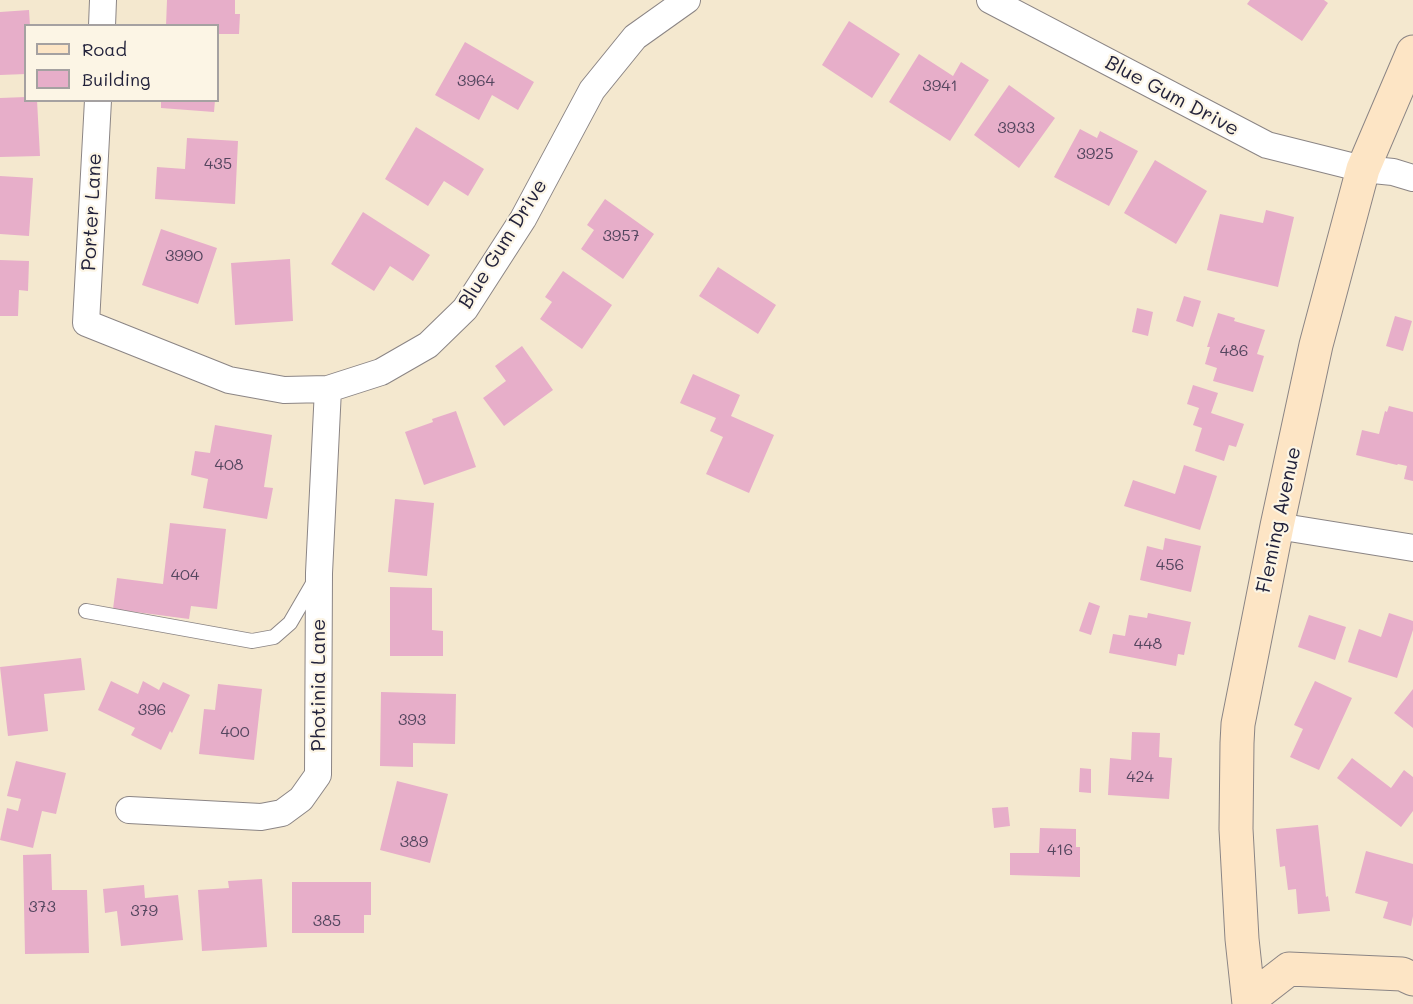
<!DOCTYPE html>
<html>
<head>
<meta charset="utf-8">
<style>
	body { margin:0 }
	#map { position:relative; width:1413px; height:1004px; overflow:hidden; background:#f4e8cf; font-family:Mali,sans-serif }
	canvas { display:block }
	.legend { position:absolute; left:24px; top:24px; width:195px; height:78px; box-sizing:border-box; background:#fcf5e5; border:2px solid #a5a1a1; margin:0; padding:8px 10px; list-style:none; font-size:18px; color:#22223b }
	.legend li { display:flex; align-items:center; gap:12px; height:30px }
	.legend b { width:30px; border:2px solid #a5a1a1 }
</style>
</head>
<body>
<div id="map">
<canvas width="1413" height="1004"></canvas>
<ul class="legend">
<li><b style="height:8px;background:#fde5c5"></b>Road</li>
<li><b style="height:16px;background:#e7aec9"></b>Building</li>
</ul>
</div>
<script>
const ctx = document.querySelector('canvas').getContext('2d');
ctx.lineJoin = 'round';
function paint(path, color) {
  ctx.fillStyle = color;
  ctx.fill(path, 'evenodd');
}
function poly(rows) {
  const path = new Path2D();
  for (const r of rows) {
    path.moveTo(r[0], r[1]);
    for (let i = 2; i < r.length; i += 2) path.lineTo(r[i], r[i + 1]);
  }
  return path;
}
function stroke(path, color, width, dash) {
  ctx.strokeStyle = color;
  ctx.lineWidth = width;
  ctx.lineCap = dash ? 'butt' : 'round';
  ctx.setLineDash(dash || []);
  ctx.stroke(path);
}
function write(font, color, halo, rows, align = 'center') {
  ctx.font = font + ' Mali,sans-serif';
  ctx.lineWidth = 4.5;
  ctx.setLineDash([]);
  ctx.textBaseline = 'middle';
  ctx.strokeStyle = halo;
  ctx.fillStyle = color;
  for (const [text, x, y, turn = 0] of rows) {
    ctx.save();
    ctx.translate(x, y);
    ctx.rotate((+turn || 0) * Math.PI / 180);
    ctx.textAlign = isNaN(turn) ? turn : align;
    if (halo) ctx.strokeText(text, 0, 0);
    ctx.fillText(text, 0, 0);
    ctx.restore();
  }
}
const building = poly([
	[167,0,235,0,235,14,240,14,239,34,218,34,218,26,166,26],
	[1250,0,1324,0,1328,3,1302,41,1247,4],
	[29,10,30,26,26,26,26,74,0,75,0,12],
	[849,21,900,54,872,98,822,65],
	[465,42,534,82,518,110,492,95,479,120,435,95],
	[919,54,953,76,961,62,989,80,950,141,889,102],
	[1009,85,1055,118,1019,168,974,135],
	[26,97,26,100,37,100,40,156,0,157,0,98],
	[161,100,215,100,214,112,161,108],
	[416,127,484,169,468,196,444,181,428,206,385,179],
	[1080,129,1097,138,1100,131,1138,151,1109,206,1054,177],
	[187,138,238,141,235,204,155,199,157,167,185,169],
	[1155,160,1207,191,1176,244,1124,213],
	[0,176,33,178,29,236,0,234],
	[605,199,654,234,623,279,581,249,594,230,587,225],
	[1266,210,1294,217,1278,287,1207,270,1220,214,1263,223],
	[363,212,430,255,413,281,390,266,374,291,331,264],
	[161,229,217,248,198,304,142,285],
	[290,259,293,321,235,325,231,263],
	[0,260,29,261,28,291,19,290,18,316,0,316],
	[718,267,776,305,758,334,699,296],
	[563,271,612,305,582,349,540,319,552,302,545,297],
	[1184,296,1201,301,1193,327,1176,321],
	[1137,308,1153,312,1148,336,1132,332],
	[1218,313,1235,318,1234,321,1265,330,1257,354,1264,356,1253,392,1213,381,1217,368,1205,364,1210,347,1207,347],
	[1395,316,1412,321,1403,351,1386,346],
	[522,346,553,390,504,426,483,398,506,381,495,366],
	[693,374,740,395,731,416,774,435,749,493,706,474,723,437,710,431,716,418,680,403],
	[1193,385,1218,393,1211,413,1244,424,1236,447,1229,445,1224,461,1195,451,1202,428,1193,425,1199,408,1187,404],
	[1389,406,1413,412,1413,481,1404,479,1407,466,1398,464,1397,465,1356,455,1362,430,1379,434,1385,411,1387,412],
	[456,411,476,467,424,485,405,432,433,422,432,419],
	[215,425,272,435,264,487,273,488,267,519,203,508,208,479,191,475,195,451,210,453],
	[1184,465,1217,476,1200,530,1124,506,1133,480,1175,494],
	[395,499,434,503,427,576,388,572],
	[170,523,226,529,217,609,191,606,189,619,113,609,117,578,163,584],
	[1165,538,1201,546,1191,592,1140,580,1147,546,1163,550],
	[390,587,432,588,432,630,443,631,443,656,390,656],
	[1089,602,1100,606,1091,635,1079,631],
	[1148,613,1191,622,1184,655,1178,654,1176,666,1109,653,1113,634,1125,636,1129,615,1147,618],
	[1389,613,1413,621,1413,630,1397,678,1348,662,1359,629,1381,637],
	[1309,615,1346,627,1335,660,1298,647],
	[81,658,85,690,44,694,48,731,8,736,0,667],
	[111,681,138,694,143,681,159,690,163,682,190,695,172,733,170,731,161,750,131,735,135,728,98,710],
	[1315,681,1352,698,1319,770,1290,757,1303,729,1294,725],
	[218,684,262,689,254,760,199,754,204,709,215,710],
	[1413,689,1413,728,1394,713],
	[381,692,456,694,455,744,413,743,413,767,380,766],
	[1132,732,1160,733,1159,757,1172,758,1169,799,1108,795,1110,758,1131,760],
	[1352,758,1391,788,1404,770,1413,777,1413,811,1401,827,1337,778],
	[16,761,66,773,56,814,42,811,33,848,0,840,7,808,18,811,21,799,7,796],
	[1080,768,1091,769,1091,793,1079,792],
	[397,781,448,794,430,863,380,850],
	[1008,807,1010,826,994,828,992,808],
	[1318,825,1326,897,1328,896,1330,911,1298,914,1296,889,1288,890,1285,866,1280,867,1276,829],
	[1040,828,1076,829,1076,847,1080,847,1080,877,1010,875,1010,853,1039,853],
	[1366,851,1413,864,1413,916,1411,926,1383,918,1388,902,1355,893],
	[51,854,52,890,87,890,89,953,25,954,23,855],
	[262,879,267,947,202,951,198,890,229,888,228,881],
	[292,882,371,882,371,915,364,915,364,933,292,933],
	[144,885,145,898,178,895,183,940,121,946,117,911,105,913,103,889]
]);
const lane = poly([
	[86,611,252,641,274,637,290,623,315,580]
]);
const street = poly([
	[990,0,1267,145,1363,169,1393,172,1413,178],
	[102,26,103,0],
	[98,100,86,323,229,380,284,390,328,389,381,372,428,345,465,309,523,219,592,90,635,37,687,0],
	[1277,526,1413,548],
	[129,810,261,817,282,813,301,799,318,775,319,573,328,389]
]);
const secondary = poly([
	[1249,1000,1289,969,1402,974,1413,979],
	[1249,1004,1242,939,1236,829,1237,743,1238,724,1277,526,1316,345,1363,169,1413,52]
]);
const numberNames = [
	["3964",476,81],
	["3941",940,86],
	["3933",1016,128],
	["3925",1095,154],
	["435",218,164],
	["3957",621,236],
	["3990",184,256],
	["486",1234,351],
	["408",229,465],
	["456",1170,565],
	["404",185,575],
	["448",1148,644],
	["396",152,710],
	["393",412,720],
	["400",235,732],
	["424",1140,777],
	["389",414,842],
	["416",1060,850],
	["373",42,907],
	["379",144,911],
	["385",327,921]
];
const streetNames = [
	["Blue Gum Drive",1172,96,28],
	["Porter Lane",92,212,-87],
	["Blue Gum Drive",503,244,-58],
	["Fleming Avenue",1279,520,-78],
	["Photinia Lane",319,685,-90]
];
paint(building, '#e7aec9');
stroke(lane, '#8b8585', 16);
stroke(street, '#8b8585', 28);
stroke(secondary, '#8b8585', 35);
stroke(lane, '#fff', 14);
stroke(street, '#fff', 26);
stroke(secondary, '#fde5c5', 33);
write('16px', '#53455e', null, numberNames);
write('20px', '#22223b', '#fcf5e5', streetNames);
</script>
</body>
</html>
